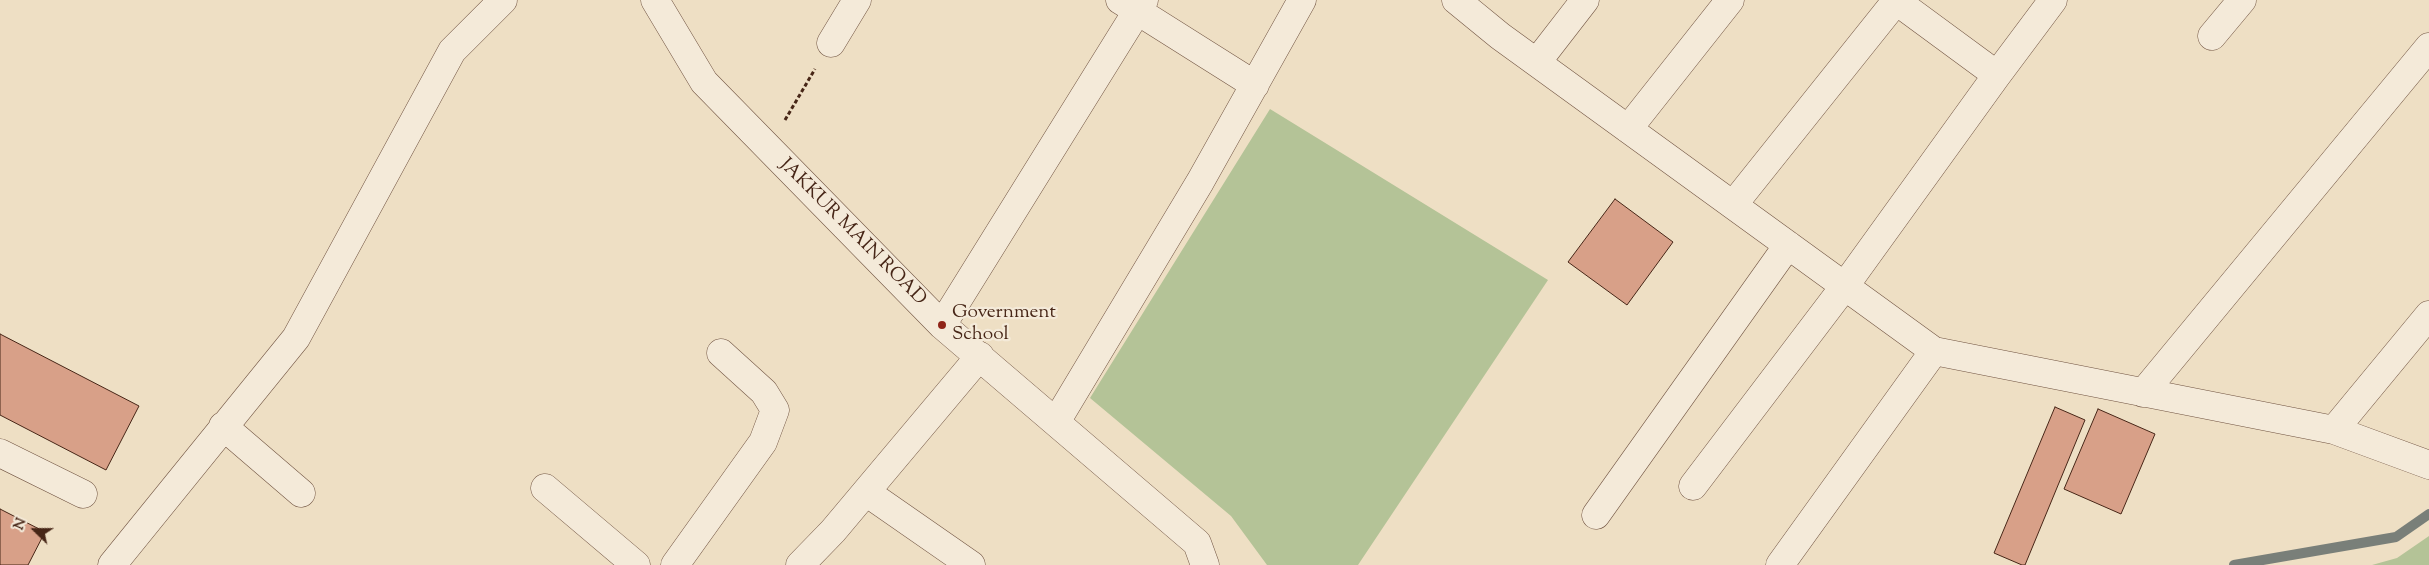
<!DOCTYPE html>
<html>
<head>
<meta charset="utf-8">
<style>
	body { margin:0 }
	#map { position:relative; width:2429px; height:565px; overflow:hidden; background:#eedfc4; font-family:"Sorts Mill Goudy",serif }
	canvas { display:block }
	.north { position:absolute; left:10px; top:505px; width:50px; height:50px; -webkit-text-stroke:4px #f4ead9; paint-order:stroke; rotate:292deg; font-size:14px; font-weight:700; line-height:20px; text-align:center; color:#472617 }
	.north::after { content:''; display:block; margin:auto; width:18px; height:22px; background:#472617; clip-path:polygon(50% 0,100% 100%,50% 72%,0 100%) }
</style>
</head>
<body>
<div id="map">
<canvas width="2429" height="565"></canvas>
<div class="north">N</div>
</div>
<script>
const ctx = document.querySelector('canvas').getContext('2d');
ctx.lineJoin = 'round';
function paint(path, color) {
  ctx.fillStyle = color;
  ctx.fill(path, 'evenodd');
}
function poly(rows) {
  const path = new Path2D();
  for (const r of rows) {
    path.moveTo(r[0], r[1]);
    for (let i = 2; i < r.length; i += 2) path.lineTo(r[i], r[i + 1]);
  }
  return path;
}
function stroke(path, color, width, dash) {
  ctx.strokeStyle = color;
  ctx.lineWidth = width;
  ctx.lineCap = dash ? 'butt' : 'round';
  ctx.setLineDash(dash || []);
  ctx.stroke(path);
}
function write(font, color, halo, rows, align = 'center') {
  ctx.font = font + ' "Sorts Mill Goudy",serif';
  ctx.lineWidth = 4.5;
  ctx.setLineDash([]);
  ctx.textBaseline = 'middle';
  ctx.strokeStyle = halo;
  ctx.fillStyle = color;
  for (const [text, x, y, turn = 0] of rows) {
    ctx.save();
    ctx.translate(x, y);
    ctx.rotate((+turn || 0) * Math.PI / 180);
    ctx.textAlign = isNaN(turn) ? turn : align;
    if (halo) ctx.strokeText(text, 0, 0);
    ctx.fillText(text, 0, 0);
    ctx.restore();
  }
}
const green = poly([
	[1270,109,1548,280,1358,565,1267,565,1231,516,1090,398],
	[2429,536,2429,565,2372,565,2397,558]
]);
const stream = poly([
	[2234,565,2396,537,2429,514]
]);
const building = poly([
	[1615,199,1673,242,1627,305,1568,262,1615,199],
	[0,334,139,406,106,470,0,415,0,334],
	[2055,407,2085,420,2025,565,2022,565,1994,553,2055,407],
	[2098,409,2155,434,2121,514,2064,489,2098,409],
	[0,509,45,532,28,565,0,565,0,509]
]);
const path = poly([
	[785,120,815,69]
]);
const minor = poly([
	[655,0,704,82,942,325,1197,543,1205,565],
	[1120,0,1255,85],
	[1456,0,1500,36,1934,351,2334,430,2429,465],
	[2212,36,2242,0],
	[831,43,857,0],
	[1537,62,1585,0],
	[1997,75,2053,0],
	[1628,129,1730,0],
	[1733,205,1896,1],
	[942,325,1144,0],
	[2143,393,2429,47],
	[1056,422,1200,182,1302,0],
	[223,426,301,493],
	[2334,430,2429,315],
	[0,453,83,494],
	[1693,486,1844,287,1997,75,1895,0],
	[545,488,636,565],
	[866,492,971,565],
	[1596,515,1788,245],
	[112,565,296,338,452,51,503,0],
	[675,565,763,442,775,410,764,392,721,353],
	[800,565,833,531,980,356],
	[1780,565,1934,351]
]);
const markers = [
	[942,325,5,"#8f2418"]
];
const streetNames = [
	["JAKKUR MAIN ROAD",852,233,45]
];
const poiNames = [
	["Government",952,314],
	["School",952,336]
];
paint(green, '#b4c397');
stroke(stream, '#797f79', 10);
paint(building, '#d8a088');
stroke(building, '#472617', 1);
stroke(minor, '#715442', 29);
stroke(path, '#472617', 3, [4, 2.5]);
stroke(minor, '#f4ead9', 28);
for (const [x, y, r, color] of markers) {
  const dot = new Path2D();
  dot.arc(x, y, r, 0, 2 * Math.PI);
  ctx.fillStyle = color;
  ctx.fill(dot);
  stroke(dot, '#f4ead9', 2);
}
write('19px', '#472617', '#f4ead9', streetNames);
write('19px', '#472617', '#f4ead9', poiNames, 'left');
</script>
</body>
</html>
